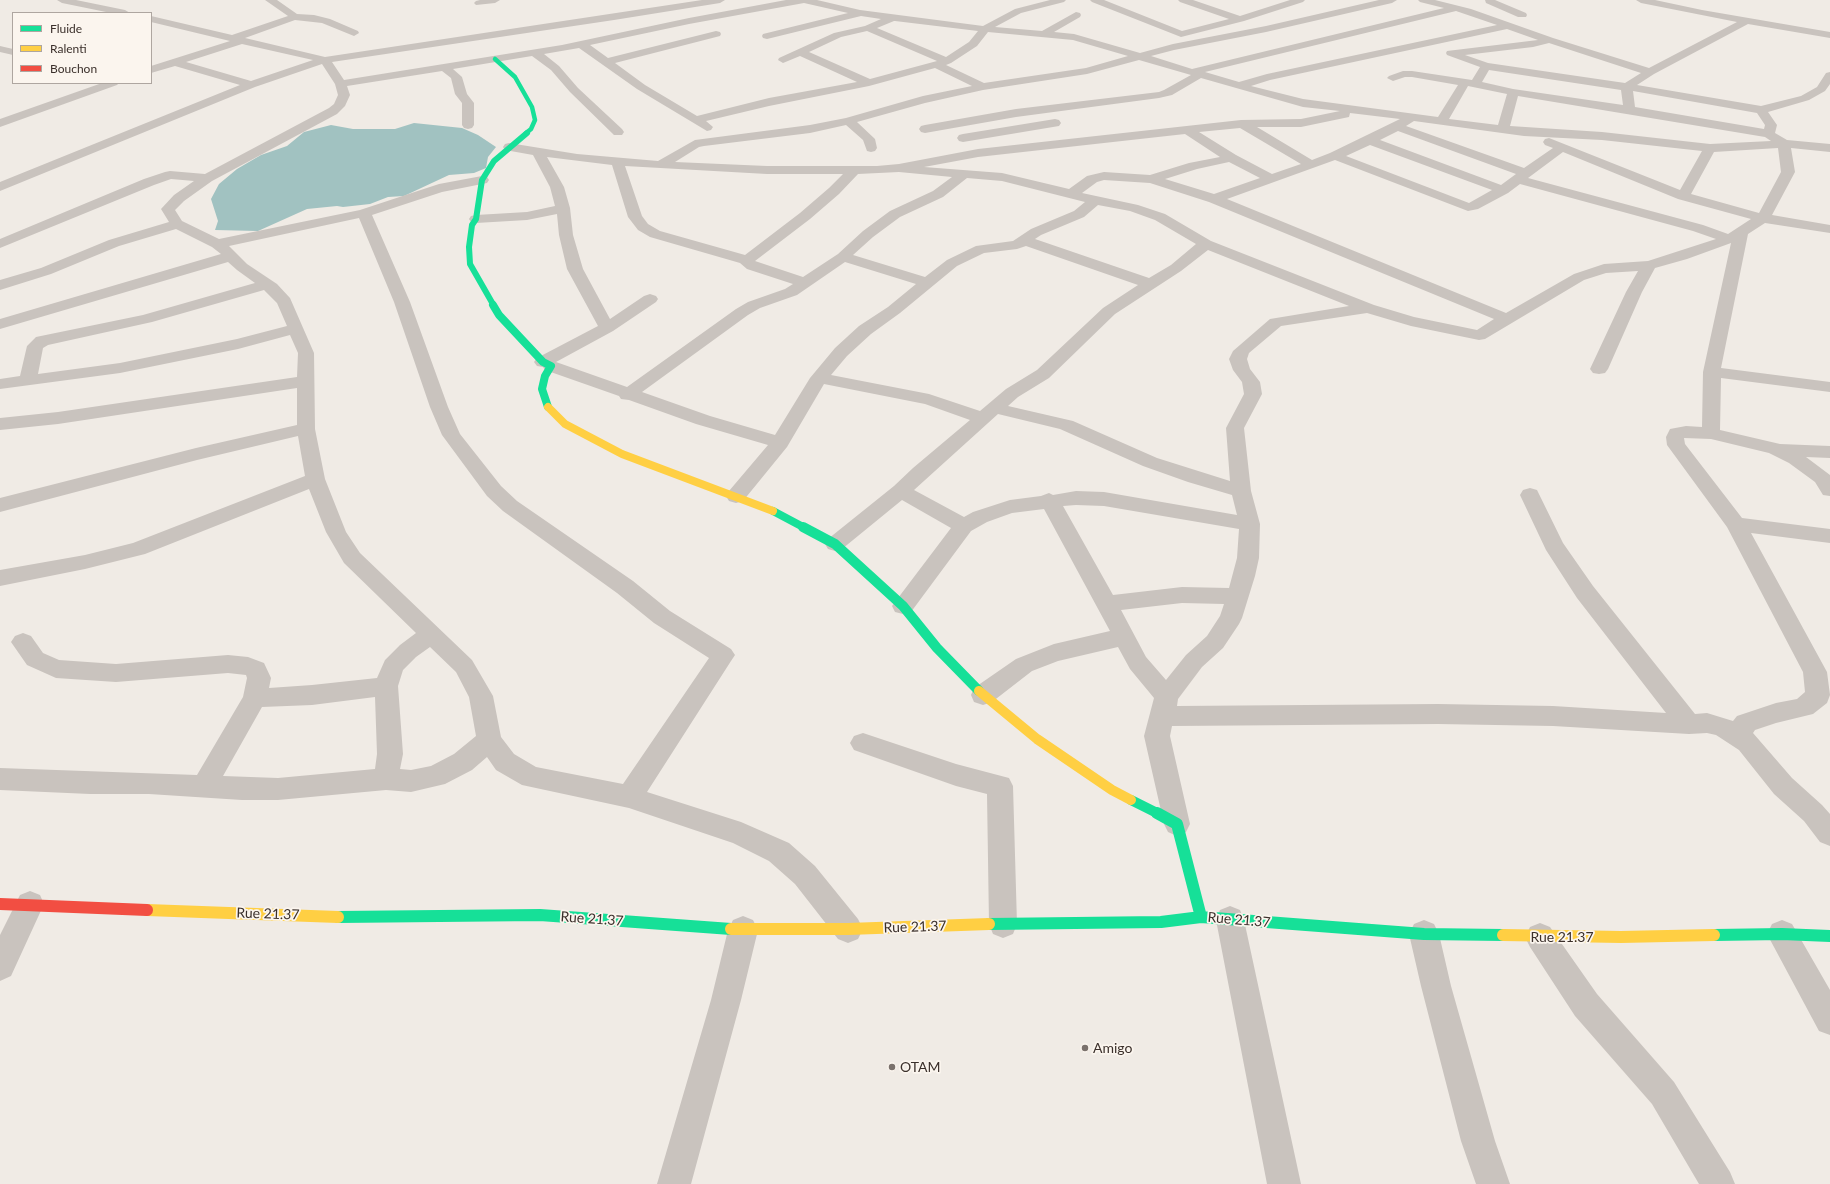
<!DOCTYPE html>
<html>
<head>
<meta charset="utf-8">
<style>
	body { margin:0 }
	#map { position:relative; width:1830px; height:1184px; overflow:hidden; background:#f0ebe5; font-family:Lato,sans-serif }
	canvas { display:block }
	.legend { position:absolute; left:12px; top:12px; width:140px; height:72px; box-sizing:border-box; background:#fbf5ee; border:1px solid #aea6a0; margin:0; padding:5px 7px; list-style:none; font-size:12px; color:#3b302b }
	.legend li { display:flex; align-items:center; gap:8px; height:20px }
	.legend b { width:20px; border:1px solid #aea6a0 }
</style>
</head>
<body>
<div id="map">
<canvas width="1830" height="1184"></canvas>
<ul class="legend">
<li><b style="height:5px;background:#16e098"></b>Fluide</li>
<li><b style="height:5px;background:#ffcf43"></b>Ralenti</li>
<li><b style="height:5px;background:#f24e42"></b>Bouchon</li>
</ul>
</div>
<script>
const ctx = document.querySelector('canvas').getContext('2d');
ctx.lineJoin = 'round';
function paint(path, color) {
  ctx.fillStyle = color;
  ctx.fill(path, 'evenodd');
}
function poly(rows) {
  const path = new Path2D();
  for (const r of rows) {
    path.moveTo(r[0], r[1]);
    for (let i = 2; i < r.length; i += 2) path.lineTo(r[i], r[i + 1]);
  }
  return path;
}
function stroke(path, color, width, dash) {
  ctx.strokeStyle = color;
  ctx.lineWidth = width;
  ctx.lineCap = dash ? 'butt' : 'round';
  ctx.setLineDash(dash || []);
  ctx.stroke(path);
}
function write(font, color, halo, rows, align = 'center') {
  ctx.font = font + ' Lato,sans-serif';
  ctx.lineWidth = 3.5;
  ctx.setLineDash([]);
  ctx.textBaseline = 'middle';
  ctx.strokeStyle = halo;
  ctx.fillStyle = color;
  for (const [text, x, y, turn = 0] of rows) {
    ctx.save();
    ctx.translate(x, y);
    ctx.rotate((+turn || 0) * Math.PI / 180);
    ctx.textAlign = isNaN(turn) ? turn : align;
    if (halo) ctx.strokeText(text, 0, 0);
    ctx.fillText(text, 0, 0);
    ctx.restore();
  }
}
const water = poly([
	[414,123,462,128,478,135,496,147,488,157,486,168,474,173,449,175,404,196,388,197,370,204,343,207,337,206,307,209,258,231,215,230,218,221,211,199,219,184,237,169,261,155,287,146,304,132,331,125,353,129,395,129]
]);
const street = poly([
	[57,0,76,0,125,10,130,13,111,13,62,3,57,0],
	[265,0,277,0,297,14,314,15,330,19,358,31,359,33,354,36,322,23,295,20,245,38,325,57,702,0,725,0,720,3,614,20,332,62,344,80,562,45,689,18,786,0,817,0,860,10,983,26,1015,9,1050,0,1066,0,1064,2,1021,13,995,27,1042,31,1076,12,1080,13,1081,15,1080,17,1054,32,1074,34,1140,53,1173,44,1266,26,1379,0,1397,0,1392,3,1266,32,1174,50,1151,56,1192,69,1444,8,1420,2,1418,0,1435,0,1471,9,1553,38,1649,68,1737,22,1641,3,1636,0,1655,0,1702,10,1830,32,1830,38,1748,24,1654,74,1637,85,1761,106,1801,96,1817,87,1826,73,1830,72,1830,84,1825,91,1809,100,1768,112,1777,125,1775,133,1787,140,1830,144,1830,152,1791,148,1795,172,1772,215,1830,225,1830,233,1765,223,1748,234,1721,368,1830,382,1830,392,1721,378,1720,430,1780,444,1830,446,1830,458,1806,457,1830,475,1830,496,1823,495,1815,482,1789,463,1769,453,1711,439,1684,438,1685,444,1742,518,1830,529,1830,543,1751,533,1827,672,1830,695,1827,703,1813,714,1776,723,1755,730,1753,733,1792,778,1822,805,1830,814,1830,846,1820,842,1804,821,1774,794,1739,750,1716,735,1707,733,1689,734,1553,726,1438,724,1172,726,1170,736,1190,824,1186,832,1177,836,1168,832,1164,824,1144,736,1154,698,1130,669,1118,647,1058,661,1032,671,992,702,983,705,974,702,971,695,974,688,1016,659,1054,644,1110,631,1044,509,1012,513,987,522,971,531,911,612,903,614,895,612,892,606,951,528,902,500,842,549,835,551,828,549,825,544,828,539,894,486,913,468,970,420,925,404,824,384,787,447,743,501,736,503,729,501,726,496,729,491,768,445,696,424,629,400,621,399,619,396,545,370,543,367,537,366,534,362,537,358,598,326,567,269,559,235,557,214,527,220,476,223,471,222,469,219,471,216,476,215,527,212,555,206,550,187,533,155,505,150,503,147,505,144,509,143,577,154,658,161,695,140,810,125,846,118,923,96,972,86,935,68,869,86,769,106,706,121,713,127,711,130,707,131,637,89,579,48,544,54,559,66,578,88,622,129,624,132,622,135,614,135,570,92,551,70,532,56,453,69,462,77,467,94,474,103,474,125,472,128,468,129,464,128,462,125,462,103,455,94,451,78,442,71,347,86,350,95,345,106,337,114,212,181,184,201,175,210,182,221,219,239,360,210,439,184,482,176,487,177,489,180,487,183,442,192,372,215,410,302,448,407,460,434,501,486,517,501,633,581,670,611,731,649,735,655,731,661,647,792,741,822,789,843,815,866,858,919,863,929,858,939,848,943,838,939,795,884,769,861,733,843,629,808,522,785,496,770,487,757,472,770,445,784,411,792,386,790,278,800,242,800,149,794,90,794,0,790,0,768,197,775,243,697,247,678,246,675,228,673,116,682,56,678,27,665,11,642,15,636,23,633,31,636,43,653,59,660,116,664,228,655,248,657,264,663,271,678,269,688,312,685,377,678,385,660,400,645,416,633,344,563,326,532,309,489,145,554,85,569,0,586,0,570,85,555,133,543,305,476,298,436,197,460,0,512,0,498,196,448,297,425,297,388,58,424,0,430,0,418,58,412,297,377,298,353,290,335,238,349,120,373,0,389,0,379,20,376,27,346,36,337,143,315,255,283,237,270,228,262,0,329,0,319,221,254,212,247,176,229,119,246,51,274,0,290,0,280,41,268,109,240,169,222,161,209,174,195,194,181,171,179,154,185,0,248,0,239,144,179,165,172,170,171,205,174,329,108,334,104,338,95,335,84,322,64,255,87,0,191,0,182,240,85,175,66,151,73,151,66,230,41,151,22,151,16,232,35,288,16,265,0],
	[804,3,848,13,763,34,762,36,763,38,767,39,861,16,881,19,865,26,834,33,779,58,778,60,783,63,800,56,857,82,769,98,697,116,645,85,615,63,720,36,721,34,720,32,716,31,608,58,590,45,689,24,804,3],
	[1456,11,1497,25,1267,74,1239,82,1205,72,1456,11],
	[894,21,895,21,978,31,969,42,946,57,877,28,894,21],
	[1507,29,1538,40,1447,51,1446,53,1447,55,1480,67,1472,80,1412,71,1403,71,1389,76,1387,78,1393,81,1405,77,1412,77,1458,85,1438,117,1303,99,1251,86,1270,80,1507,29],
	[867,31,937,61,870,79,809,52,841,37,867,31],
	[988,32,1073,40,1128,56,1086,68,984,83,946,65,951,63,977,46,988,32],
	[1549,43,1641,73,1625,83,1488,63,1465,55,1533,47,1549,43],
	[242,44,313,60,251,81,186,62,242,44],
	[1139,60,1191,75,1164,90,1159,92,1016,109,925,125,921,126,919,129,921,132,925,133,1016,117,1159,98,1172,95,1201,78,1303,107,1340,111,1301,119,1241,120,978,149,899,164,877,166,767,166,675,162,699,147,704,146,810,133,846,125,863,140,867,151,871,152,875,151,877,148,875,139,857,122,925,103,983,90,1087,74,1139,60],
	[1489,70,1621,90,1623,105,1513,89,1482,82,1489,70],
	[1468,86,1507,94,1498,125,1449,119,1468,86],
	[1633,91,1757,113,1765,125,1764,129,1635,107,1633,91],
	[1518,96,1765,137,1771,141,1710,144,1602,132,1510,126,1518,96],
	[1350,113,1400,119,1330,153,1312,160,1257,127,1301,127,1349,117,1350,113],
	[1414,121,1524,136,1602,140,1702,151,1680,190,1549,138,1545,139,1543,142,1545,145,1553,148,1524,168,1406,126,1414,121],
	[1240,128,1301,164,1272,174,1236,155,1199,132,1240,128],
	[1398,131,1516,174,1501,185,1380,140,1398,131],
	[1185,134,1220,157,1189,163,1150,175,1104,172,1087,176,1069,189,1002,173,924,167,978,157,1185,134],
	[1370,145,1492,190,1469,203,1346,156,1370,145],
	[1778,148,1781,172,1759,213,1691,194,1714,152,1778,148],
	[1563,152,1678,199,1751,219,1728,234,1703,225,1528,178,1563,152],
	[547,157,612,165,628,217,638,230,650,237,740,263,747,269,793,284,785,289,748,302,736,309,627,387,556,362,613,331,656,302,658,299,656,296,650,294,644,296,610,319,583,269,573,235,570,208,564,187,547,157],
	[1335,160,1468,211,1478,209,1508,193,1520,184,1693,231,1716,239,1648,261,1604,264,1574,274,1506,313,1227,199,1335,160],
	[1229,162,1260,178,1214,194,1165,179,1197,169,1229,162],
	[625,166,767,174,843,174,829,188,800,213,745,255,660,231,648,224,642,216,625,166],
	[899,172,952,177,933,191,890,211,863,231,838,254,803,277,755,261,810,219,839,194,858,174,899,172],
	[967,178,1002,181,1085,202,1074,211,1031,229,1013,241,976,246,947,260,925,277,853,255,873,237,900,217,943,197,967,178],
	[1104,180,1150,183,1209,202,1494,319,1477,330,1414,317,1374,305,1211,241,1165,214,1138,205,1082,193,1097,182,1104,180],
	[1098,205,1130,211,1155,220,1196,244,1171,265,1149,278,1035,239,1041,235,1084,217,1098,205],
	[359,218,394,302,430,407,442,435,487,496,503,511,617,593,654,623,709,658,623,784,536,767,514,754,501,737,493,696,472,660,360,553,346,532,325,479,315,429,314,353,290,298,277,284,247,264,229,246,359,218],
	[1731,243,1703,372,1702,427,1686,426,1670,429,1666,437,1667,445,1727,527,1803,672,1805,692,1797,699,1776,703,1737,716,1733,721,1707,713,1695,714,1593,586,1563,543,1537,490,1530,488,1523,490,1520,495,1546,550,1577,598,1666,713,1553,706,1438,704,1177,706,1178,699,1202,667,1223,648,1239,624,1242,618,1255,576,1259,558,1260,524,1251,491,1244,428,1262,394,1260,382,1250,369,1247,359,1249,353,1281,326,1367,313,1411,326,1479,340,1485,339,1584,280,1606,273,1638,271,1626,292,1590,369,1593,373,1599,374,1605,373,1608,369,1642,292,1655,268,1687,259,1731,243],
	[1026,246,1138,285,1103,308,1037,370,1006,389,980,411,929,394,831,375,847,356,871,334,900,313,957,266,984,253,1017,249,1026,246],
	[1208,250,1349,306,1270,319,1233,351,1229,359,1233,370,1242,382,1244,394,1226,428,1230,481,1157,458,1073,421,1008,406,1018,397,1049,378,1115,314,1181,271,1208,250],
	[845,262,916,284,888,307,859,326,835,348,810,378,775,435,710,416,642,392,748,315,760,308,797,295,845,262],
	[264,290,277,303,287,326,237,339,120,363,38,374,43,348,48,345,152,322,264,290],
	[998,414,1060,429,1143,466,1188,482,1232,495,1237,515,1104,492,1076,491,1053,495,1049,493,1041,496,1010,500,973,512,964,517,914,490,998,414],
	[1076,505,1104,506,1239,529,1237,558,1229,588,1182,587,1113,595,1063,506,1076,505],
	[1182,603,1224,604,1220,616,1207,636,1186,655,1166,680,1146,657,1121,610,1182,603],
	[430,647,456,672,469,697,476,736,454,754,431,766,411,770,400,769,403,754,398,686,403,670,416,657,430,647],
	[375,697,377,754,375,769,278,778,223,776,262,707,312,705,375,697],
	[480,0,500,0,495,3,476,5,474,3,476,1,480,0],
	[1090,0,1104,0,1182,31,1229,19,1180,2,1178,0,1193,0,1240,16,1290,0,1305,0,1303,2,1244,21,1181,37,1092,2,1090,0],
	[1485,0,1495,0,1526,13,1527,15,1526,17,1518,17,1486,3,1485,0],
	[0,46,13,49,13,55,0,52,0,46],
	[102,83,119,83,117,85,0,127,0,119,102,83],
	[1055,119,1059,120,1061,123,1059,126,963,142,959,141,957,138,959,135,963,134,1055,119],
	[863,733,956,764,1009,778,1013,786,1017,924,1013,934,1003,938,993,934,989,924,987,794,956,786,854,750,850,743,854,736,863,733],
	[30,891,40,895,44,904,11,976,0,981,0,935,20,895,30,891],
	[1230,906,1240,910,1244,920,1301,1184,1267,1184,1216,920,1220,910,1230,906],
	[743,916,753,920,758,930,741,1000,691,1184,657,1184,711,1000,728,930,733,920,743,916],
	[1424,920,1434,924,1439,934,1451,986,1495,1141,1510,1184,1476,1184,1461,1141,1421,986,1409,934,1414,924,1424,920],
	[1782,920,1792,924,1830,990,1830,1035,1819,1031,1767,934,1772,924,1782,920],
	[1540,923,1550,927,1597,994,1674,1082,1730,1172,1735,1184,1699,1184,1652,1104,1575,1016,1530,947,1525,937,1530,927,1540,923]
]);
const fastFar4 = poly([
	[495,59,515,77,532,107,535,120,531,129,525,134]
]);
const fastFar3 = poly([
	[494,306,470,264,469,247,472,225,476,219,482,180,494,161,527,133]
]);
const fastFar2 = poly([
	[493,305,499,315,543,362,551,366,545,376,542,389,548,407],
	[773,511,805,528]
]);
const fastFar1 = poly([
	[803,527,835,544,903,606,937,648,979,691],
	[1131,800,1159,814]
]);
const fast = poly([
	[1157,813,1177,824,1201,917],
	[338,917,540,915,731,929],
	[989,924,1161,922,1201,917,1424,934,1503,935],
	[1714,935,1782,934,1830,936]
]);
const slowFar2 = poly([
	[548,407,565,424,622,454,773,511]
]);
const slowFar1 = poly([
	[979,691,1037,739,1112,790,1131,800]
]);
const slow = poly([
	[147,910,338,917],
	[731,929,848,929,989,924],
	[1503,935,1621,937,1714,935]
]);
const jam = poly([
	[0,904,147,910]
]);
const markers = [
	[1085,1048,4,"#7a716c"],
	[892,1067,4,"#7a716c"]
];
const nearStreetnames = [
	["Rue 21.37",268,914,2],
	["Rue 21.37",592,919,4],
	["Rue 21.37",1239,920,5],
	["Rue 21.37",915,927,-2],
	["Rue 21.37",1562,937]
];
const nearPoinames = [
	["Amigo",1093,1048],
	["OTAM",900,1067]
];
paint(water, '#a1c2c1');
paint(street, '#c9c3be');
stroke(fastFar4, '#16e098', 4.5);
stroke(fastFar3, '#16e098', 6);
stroke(fastFar2, '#16e098', 8);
stroke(fastFar1, '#16e098', 10);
stroke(fast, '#16e098', 12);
stroke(slowFar2, '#ffcf43', 8);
stroke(slowFar1, '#ffcf43', 10);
stroke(slow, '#ffcf43', 12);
stroke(jam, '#f24e42', 12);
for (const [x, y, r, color] of markers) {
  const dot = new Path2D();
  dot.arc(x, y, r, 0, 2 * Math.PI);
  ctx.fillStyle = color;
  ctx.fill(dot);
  stroke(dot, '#fbf5ee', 1.5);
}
write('14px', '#3b302b', '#fbf5ee', nearStreetnames);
write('14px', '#3b302b', '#fbf5ee', nearPoinames, 'left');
</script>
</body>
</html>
